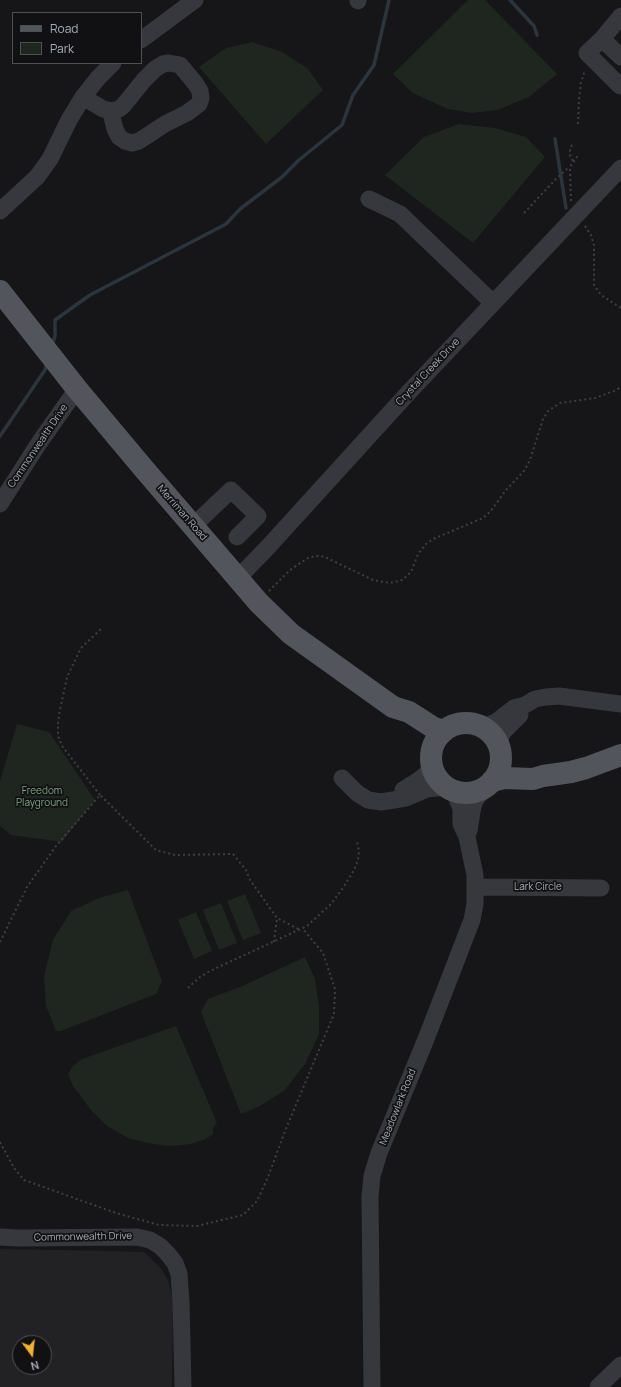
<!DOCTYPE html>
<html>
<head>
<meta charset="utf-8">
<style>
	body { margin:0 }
	#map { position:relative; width:621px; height:1387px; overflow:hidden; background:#161618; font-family:Manrope,sans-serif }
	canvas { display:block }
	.legend { position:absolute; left:12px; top:12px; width:130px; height:52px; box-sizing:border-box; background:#111113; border:1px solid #4d4f55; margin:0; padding:5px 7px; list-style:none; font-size:12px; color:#a8adb8 }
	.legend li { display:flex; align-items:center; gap:8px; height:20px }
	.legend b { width:20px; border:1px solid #4d4f55 }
	.north { position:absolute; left:12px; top:1335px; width:40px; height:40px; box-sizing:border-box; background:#111113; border:1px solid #4d4f55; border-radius:50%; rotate:165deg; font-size:11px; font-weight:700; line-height:16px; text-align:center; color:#a8adb8 }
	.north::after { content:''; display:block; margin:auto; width:14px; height:18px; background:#f2b134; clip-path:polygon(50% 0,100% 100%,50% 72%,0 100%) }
</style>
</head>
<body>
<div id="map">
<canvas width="621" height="1387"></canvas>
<ul class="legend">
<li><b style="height:5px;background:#53555c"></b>Road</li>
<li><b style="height:11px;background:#1e261f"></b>Park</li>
</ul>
<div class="north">N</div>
</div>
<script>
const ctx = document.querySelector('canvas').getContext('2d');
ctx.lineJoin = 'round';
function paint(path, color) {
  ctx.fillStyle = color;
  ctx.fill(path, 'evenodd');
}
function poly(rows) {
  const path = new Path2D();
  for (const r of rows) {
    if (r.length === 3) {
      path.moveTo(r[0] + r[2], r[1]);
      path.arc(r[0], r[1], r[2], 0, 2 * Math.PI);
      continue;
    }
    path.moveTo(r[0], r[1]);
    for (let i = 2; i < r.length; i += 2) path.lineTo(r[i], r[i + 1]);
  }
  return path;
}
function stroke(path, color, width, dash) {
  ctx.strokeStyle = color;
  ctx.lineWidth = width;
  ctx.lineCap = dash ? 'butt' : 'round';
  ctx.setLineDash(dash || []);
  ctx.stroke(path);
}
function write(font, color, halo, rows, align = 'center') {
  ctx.font = font + ' Manrope,sans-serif';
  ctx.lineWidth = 3.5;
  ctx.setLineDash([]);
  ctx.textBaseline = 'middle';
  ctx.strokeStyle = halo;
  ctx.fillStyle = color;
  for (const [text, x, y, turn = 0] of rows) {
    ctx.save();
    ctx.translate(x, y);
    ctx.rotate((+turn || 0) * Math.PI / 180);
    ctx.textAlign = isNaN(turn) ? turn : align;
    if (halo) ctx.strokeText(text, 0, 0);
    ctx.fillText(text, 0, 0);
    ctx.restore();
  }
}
const built = poly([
	[0,1249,114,1251,144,1252,159,1266,168,1280,173,1300,172,1387,0,1387],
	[20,1343,44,1343,44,1367,20,1367]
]);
const green = poly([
	[468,0,485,0,557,74,529,97,497,110,472,113,448,109,413,93,393,74],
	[252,42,282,52,307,68,323,90,266,144,199,67,226,48],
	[459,124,495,128,526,137,545,157,473,243,385,175,424,137],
	[17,724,49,732,95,800,62,842,11,835,0,826,0,781],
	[128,890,162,981,156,994,61,1031,56,1031,46,1006,44,976,53,940,71,911,99,898],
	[245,894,261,933,243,940,227,901],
	[221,903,237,943,219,950,203,910],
	[196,912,212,951,194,959,178,920],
	[305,957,315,979,319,1006,319,1034,305,1064,285,1090,260,1106,241,1114,201,1012,208,999,240,987],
	[176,1026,217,1123,213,1128,213,1134,206,1139,191,1144,169,1146,147,1143,128,1138,107,1126,91,1110,73,1086,68,1074,73,1066,82,1059]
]);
const stream = poly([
	[510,0,534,26,537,35],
	[555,139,566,208],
	[53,342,55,336,55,320,90,295,226,224,240,209,282,177,299,160,342,125,353,95,374,65,389,0],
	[0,436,45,370,46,366]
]);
const path = poly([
	[578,124,579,100,581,83,585,70],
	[572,145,570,149,570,155,573,161],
	[571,201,570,167,579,154],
	[524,213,556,179,569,167],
	[585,226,591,235,594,245,594,285,601,295,621,308],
	[269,591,290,570,308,558,315,556,321,556,327,558,373,580,390,583,402,580,411,572,418,554,426,544,433,539,483,518,490,512,506,490,524,471,530,460,543,419,548,411,560,403,595,398,614,391,621,387],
	[100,795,62,746,58,736,58,724,59,715,67,677,81,648,101,629],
	[0,942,27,887,56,846,100,795,156,850,175,855,233,854,246,870,250,880,277,918,300,930],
	[274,942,277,918],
	[188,988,200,977,210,971,307,926,331,904,343,888,354,870,358,860,359,851,357,842],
	[0,1142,14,1168,24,1180,116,1213,159,1225,197,1226,243,1215,257,1201,268,1177,285,1131,334,1014,335,989,323,953,303,929]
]);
const minor = poly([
	[358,0,358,1],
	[621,16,602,39,621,57],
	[602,39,587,53,620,86,621,85],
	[141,40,195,0],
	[83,97,103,109,112,111,119,109,123,106,144,80,155,69,163,64,169,63,180,65,195,83,200,91,201,98,199,104,187,113,165,124,139,141,132,143,125,141,119,137,115,129,112,117,112,111],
	[369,199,400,214,493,303],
	[0,211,37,177,50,159,69,120,83,97,98,78,113,63],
	[0,504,39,443,77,389],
	[193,526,231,490,258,516,237,537],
	[238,578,268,547,409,392,621,168],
	[482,727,496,722,514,708,525,705,535,699,546,697,559,696,621,704],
	[499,746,501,736,504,731,520,715],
	[342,778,357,793,368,800,381,802,406,798,427,789,446,787],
	[403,790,419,780,432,769],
	[469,831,473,806,476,799,486,787],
	[476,887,601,888],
	[0,1237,17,1238,137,1237,150,1240,160,1246,168,1254,175,1263,179,1274,181,1302,183,1387],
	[372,1387,370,1196,372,1176,379,1153,426,1039,472,920,475,904,475,875,467,837,461,824,461,808,453,790],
	[598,1387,621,1365]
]);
const major = poly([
	[0,291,77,389,144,469,259,603,291,634,393,707,409,712,434,728,444,731],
	[466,758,35],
	[492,781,504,778,533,779,543,776,571,772,586,768,621,755]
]);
const streetNames = [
	["Crystal Creek Drive",428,372,-47],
	["Commonwealth Drive",38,446,-56],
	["Merriman Road",182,513,49],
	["Lark Circle",538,887],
	["Meadowlark Road",398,1107,-68],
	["Commonwealth Drive",83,1237,-1]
];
const parkNames = [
	["Freedom",42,791],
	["Playground",42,803]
];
paint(built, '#222225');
paint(green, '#1e261f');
stroke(stream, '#2c353c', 3.5);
stroke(path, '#3d3f44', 2, [2, 3]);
stroke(minor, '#37383d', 17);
stroke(major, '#53555c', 22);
write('10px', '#a8adb8', '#111113', streetNames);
write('10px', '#7fa381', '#111113', parkNames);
</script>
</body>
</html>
